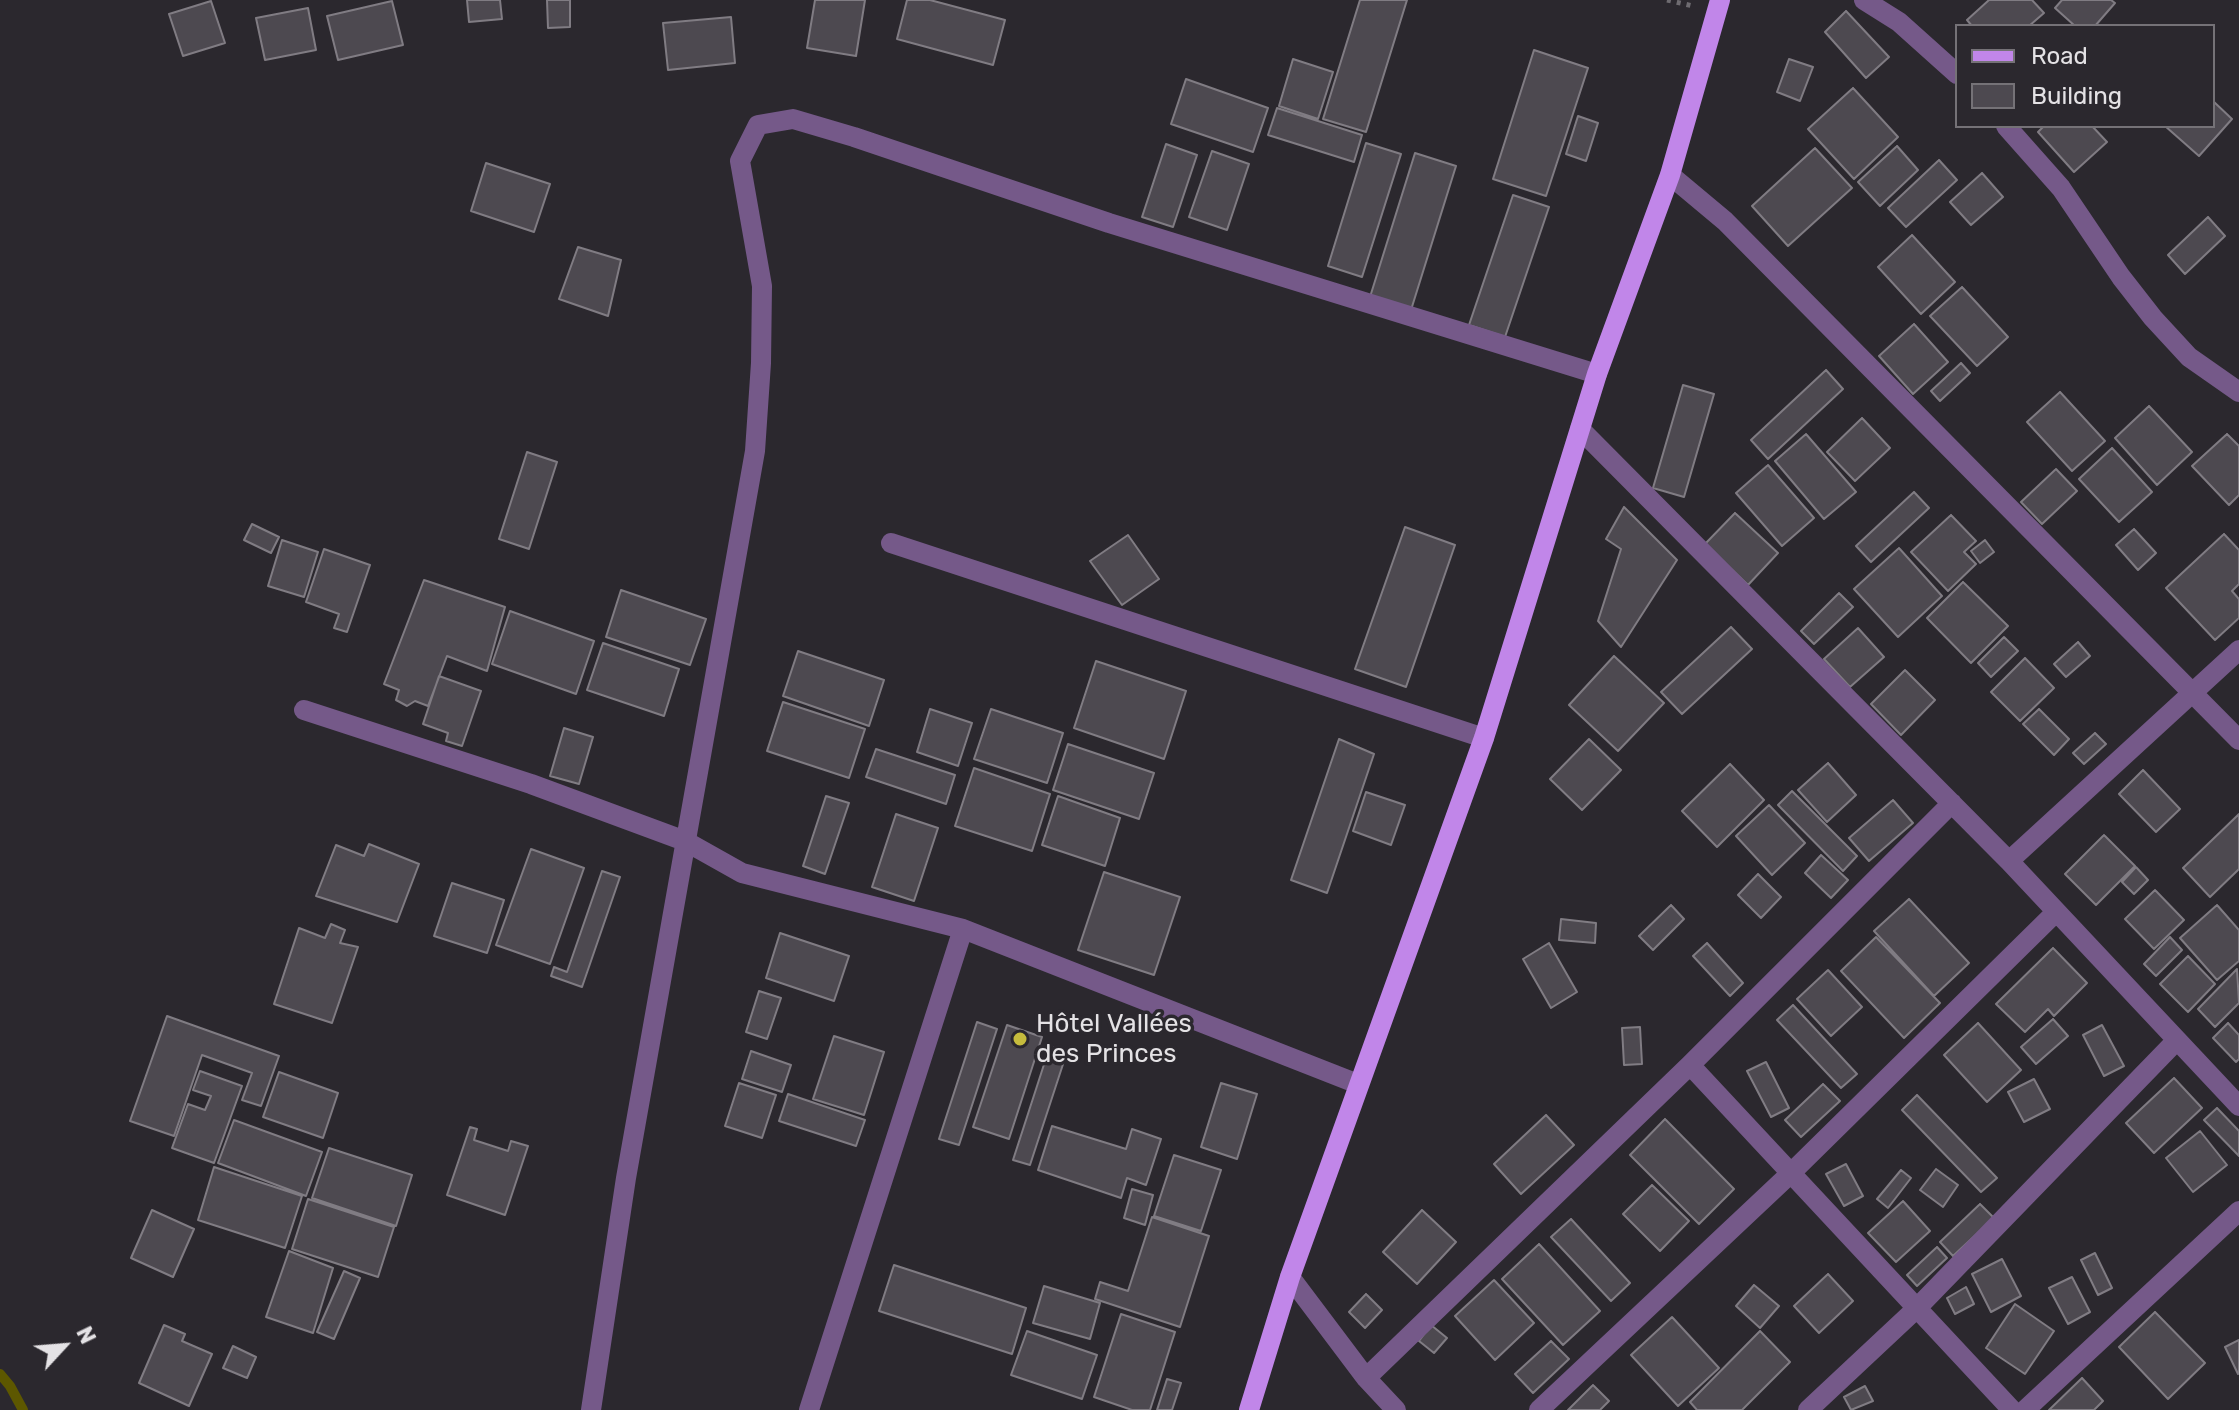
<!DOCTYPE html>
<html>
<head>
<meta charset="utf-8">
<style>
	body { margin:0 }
	#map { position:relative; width:2239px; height:1410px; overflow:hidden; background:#2b282e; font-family:Rubik,sans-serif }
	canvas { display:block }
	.legend { position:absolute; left:1955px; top:24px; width:260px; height:104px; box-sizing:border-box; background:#2b282e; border:2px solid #757277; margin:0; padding:10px 14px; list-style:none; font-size:24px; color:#e4e2e5 }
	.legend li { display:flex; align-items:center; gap:16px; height:40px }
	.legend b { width:40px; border:2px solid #757277 }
	.north { position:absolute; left:24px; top:1306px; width:80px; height:80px; -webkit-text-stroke:6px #2b282e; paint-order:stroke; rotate:64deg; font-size:22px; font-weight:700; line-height:32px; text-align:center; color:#e4e2e5 }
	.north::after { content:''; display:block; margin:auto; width:28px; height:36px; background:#e4e2e5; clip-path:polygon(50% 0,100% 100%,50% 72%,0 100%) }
</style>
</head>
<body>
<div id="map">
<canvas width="2239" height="1410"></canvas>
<ul class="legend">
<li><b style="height:10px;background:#c186e9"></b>Road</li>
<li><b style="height:22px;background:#4d4950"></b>Building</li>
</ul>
<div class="north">N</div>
</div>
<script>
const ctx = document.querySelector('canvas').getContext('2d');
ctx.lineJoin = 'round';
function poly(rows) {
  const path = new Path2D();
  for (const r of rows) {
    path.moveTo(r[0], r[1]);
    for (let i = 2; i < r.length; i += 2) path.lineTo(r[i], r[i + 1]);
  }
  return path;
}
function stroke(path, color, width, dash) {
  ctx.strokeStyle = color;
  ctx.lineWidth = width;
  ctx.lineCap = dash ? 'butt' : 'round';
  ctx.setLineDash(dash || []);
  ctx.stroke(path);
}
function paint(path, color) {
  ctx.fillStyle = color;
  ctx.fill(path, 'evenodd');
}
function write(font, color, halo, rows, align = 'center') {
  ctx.font = font + ' Rubik,sans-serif';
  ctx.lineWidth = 7;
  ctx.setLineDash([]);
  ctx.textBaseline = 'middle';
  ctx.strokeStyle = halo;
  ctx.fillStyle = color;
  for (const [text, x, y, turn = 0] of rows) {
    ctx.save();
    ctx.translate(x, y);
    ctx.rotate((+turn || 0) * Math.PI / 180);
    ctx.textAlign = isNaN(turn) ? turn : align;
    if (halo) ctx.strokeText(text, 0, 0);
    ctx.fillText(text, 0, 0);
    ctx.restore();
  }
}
const stream = poly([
	[0,1374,10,1386,23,1410]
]);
const building = poly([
	[467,0,500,0,502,19,469,22,467,0],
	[547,0,570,0,570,27,548,28,547,0],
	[815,0,865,0,856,56,807,48,815,0],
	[907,0,930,0,1005,20,993,65,897,39,907,0],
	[1360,0,1407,0,1366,132,1323,119,1360,0],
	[1989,0,2032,0,2044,13,2029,26,1972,26,1967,20,1989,0],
	[2062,0,2111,0,2115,3,2095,26,2075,26,2055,8,2062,0],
	[211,1,225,43,183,56,169,14,211,1],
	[392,1,403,45,338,60,327,16,392,1],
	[308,8,316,50,265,60,256,18,308,8],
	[1846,11,1889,57,1866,78,1825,32,1846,11],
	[731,17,735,63,668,70,663,23,731,17],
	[1534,50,1588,68,1546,196,1493,179,1534,50],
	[1293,59,1333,72,1318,119,1279,106,1293,59],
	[1789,59,1813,67,1800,101,1777,92,1789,59],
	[1186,79,1268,108,1253,152,1171,124,1186,79],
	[1853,88,1898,137,1854,179,1808,129,1853,88],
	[2213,101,2232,119,2199,156,2165,126,2213,126,2213,101],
	[1277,108,1362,135,1354,162,1268,135,1277,108],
	[1578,116,1598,123,1586,161,1566,154,1578,116],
	[2044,126,2092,126,2107,142,2074,172,2038,132,2044,126],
	[1366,143,1401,154,1362,277,1328,266,1366,143],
	[1166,144,1197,155,1173,227,1142,217,1166,144],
	[1897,146,1918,170,1880,206,1858,182,1897,146],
	[1815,148,1852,188,1788,246,1752,206,1815,148],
	[1212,151,1249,164,1227,230,1189,217,1212,151],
	[1415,153,1456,166,1411,310,1370,297,1415,153],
	[1939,160,1957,180,1906,227,1888,208,1939,160],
	[486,163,550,184,534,232,471,211,486,163],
	[1982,173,2003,197,1971,225,1950,202,1982,173],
	[1513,195,1549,207,1505,337,1469,325,1513,195],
	[2208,217,2225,236,2185,274,2168,255,2208,217],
	[1912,235,1955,282,1921,314,1878,267,1912,235],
	[578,247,621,260,608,316,559,299,578,247],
	[1962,287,2008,337,1977,366,1930,316,1962,287],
	[1914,324,1948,362,1913,394,1879,356,1914,324],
	[1961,363,1970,373,1940,401,1931,391,1961,363],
	[1826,370,1843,389,1768,459,1751,440,1826,370],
	[1683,385,1714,394,1684,497,1653,488,1683,385],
	[2060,392,2105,441,2072,471,2027,422,2060,392],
	[2149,406,2192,452,2157,485,2115,438,2149,406],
	[1862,418,1890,448,1855,481,1827,452,1862,418],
	[1806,434,1856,492,1824,519,1775,461,1806,434],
	[2227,434,2239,446,2239,495,2229,505,2192,466,2227,434],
	[2112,448,2152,492,2119,522,2079,479,2112,448],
	[527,452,557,462,529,549,499,539,527,452],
	[1768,465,1814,518,1782,546,1736,493,1768,465],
	[2056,469,2077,491,2042,524,2021,502,2056,469],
	[1914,492,1929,508,1871,562,1856,546,1914,492],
	[1624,507,1677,560,1621,647,1598,621,1621,549,1606,539,1624,507],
	[1735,513,1778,553,1748,585,1705,544,1735,513],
	[1951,515,1976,541,1964,552,1976,564,1948,591,1911,552,1951,515],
	[252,524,279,537,271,553,244,540,252,524],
	[1405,527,1455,545,1406,687,1355,669,1405,527],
	[2134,529,2156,553,2138,570,2116,545,2134,529],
	[2224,534,2239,550,2239,584,2232,591,2239,599,2239,618,2215,640,2166,588,2224,534],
	[1128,535,1159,579,1122,605,1090,561,1128,535],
	[282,540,318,552,304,597,268,586,282,540],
	[1985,540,1994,552,1980,563,1971,551,1985,540],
	[1899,548,1942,596,1898,637,1854,589,1899,548],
	[324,549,370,565,347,632,334,628,339,614,306,602,324,549],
	[424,580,505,607,487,671,447,656,428,706,415,701,407,706,396,700,399,690,384,684,424,580],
	[1963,582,2008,626,1971,663,1927,618,1963,582],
	[621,590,706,619,690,665,606,637,621,590],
	[1839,593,1853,607,1814,644,1801,631,1839,593],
	[510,611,594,641,576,694,492,664,510,611],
	[1731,627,1752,649,1682,714,1661,692,1731,627],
	[1858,628,1884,657,1850,687,1824,659,1858,628],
	[2004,637,2018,651,1991,677,1978,663,2004,637],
	[2078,642,2090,656,2066,677,2054,664,2078,642],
	[603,643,679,669,664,716,587,690,603,643],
	[798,651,884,680,869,726,783,696,798,651],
	[1614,656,1664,703,1618,751,1569,705,1614,656],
	[2025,658,2054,688,2020,721,1991,692,2025,658],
	[1096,661,1186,691,1164,759,1074,728,1096,661],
	[1905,670,1935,700,1901,735,1871,704,1905,670],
	[439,676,481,691,462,746,446,741,448,733,423,724,439,676],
	[783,702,865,729,849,778,767,751,783,702],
	[930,709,972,723,958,766,917,752,930,709],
	[991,709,1063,733,1047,783,974,759,991,709],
	[2039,709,2069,739,2054,755,2023,724,2039,709],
	[564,728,593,737,579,784,550,776,564,728],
	[2095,733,2106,744,2084,764,2073,753,2095,733],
	[1339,739,1374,754,1327,893,1291,880,1339,739],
	[1589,739,1621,770,1582,810,1550,779,1589,739],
	[1068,744,1154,773,1139,819,1053,790,1068,744],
	[876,749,955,775,946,804,866,777,876,749],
	[1828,763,1856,795,1827,822,1798,790,1828,763],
	[1730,764,1764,800,1717,847,1682,811,1730,764],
	[974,768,1050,794,1032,851,955,826,974,768],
	[2143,770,2180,809,2156,832,2119,794,2143,770],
	[1792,791,1857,856,1843,871,1778,805,1792,791],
	[1366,792,1405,805,1391,845,1353,831,1366,792],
	[826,796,849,803,825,874,803,866,826,796],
	[1058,796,1120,818,1105,866,1042,845,1058,796],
	[1893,800,1913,823,1869,861,1849,838,1893,800],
	[1769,805,1805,843,1772,875,1736,836,1769,805],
	[896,814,938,828,914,901,872,887,896,814],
	[2239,814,2239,869,2210,897,2183,868,2239,814],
	[2104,835,2135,866,2096,905,2065,874,2104,835],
	[369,844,419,864,397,922,316,896,336,845,364,856,369,844],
	[531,849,584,868,550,964,496,945,531,849],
	[1821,855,1848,880,1831,898,1805,873,1821,855],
	[2136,867,2148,880,2134,894,2122,882,2136,867],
	[602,871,620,877,582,987,551,976,554,967,567,972,602,871],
	[1104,872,1180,897,1154,975,1078,950,1104,872],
	[1758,874,1781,897,1761,918,1738,895,1758,874],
	[452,883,504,900,487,953,434,936,452,883],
	[2155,890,2184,920,2154,949,2125,919,2155,890],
	[1909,899,1969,963,1934,996,1874,931,1909,899],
	[1671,905,1684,919,1653,950,1639,936,1671,905],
	[2217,905,2239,930,2239,961,2217,980,2180,938,2217,905],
	[1561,919,1596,923,1595,943,1559,940,1561,919],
	[331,924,345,930,340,943,358,947,332,1023,274,1004,299,928,325,938,331,924],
	[780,933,849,956,834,1001,766,978,780,933],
	[1876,937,1940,1003,1904,1038,1841,971,1876,937],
	[2170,937,2182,950,2156,976,2144,964,2170,937],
	[1549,943,1577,992,1551,1008,1523,959,1549,943],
	[1707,943,1743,983,1730,996,1693,956,1707,943],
	[2053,948,2087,983,2054,1016,2048,1009,2025,1032,1996,1004,2053,948],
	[2188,956,2215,984,2188,1012,2160,984,2188,956],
	[2237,969,2239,1003,2215,1027,2198,1009,2237,969],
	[1828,970,1862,1007,1831,1036,1797,999,1828,970],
	[759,991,781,998,767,1039,746,1032,759,991],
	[1793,1005,1857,1074,1841,1088,1777,1020,1793,1005],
	[167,1016,279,1056,261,1106,242,1100,252,1073,202,1055,174,1136,130,1121,167,1016],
	[2053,1019,2068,1036,2036,1064,2021,1047,2053,1019],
	[977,1022,997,1029,959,1145,939,1139,977,1022],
	[1978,1023,2021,1070,1987,1102,1944,1055,1978,1023],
	[2228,1023,2239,1035,2239,1059,2236,1062,2213,1038,2228,1023],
	[1007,1025,1042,1037,1009,1139,973,1127,1007,1025],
	[2102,1025,2124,1066,2104,1076,2083,1035,2102,1025],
	[1640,1027,1642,1064,1624,1065,1622,1028,1640,1027],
	[834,1036,884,1052,864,1115,813,1099,834,1036],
	[1050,1046,1067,1052,1030,1165,1013,1160,1050,1046],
	[751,1051,791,1065,782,1092,742,1079,751,1051],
	[1766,1062,1789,1108,1771,1117,1747,1071,1766,1062],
	[200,1071,242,1086,214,1163,172,1148,188,1104,205,1110,211,1096,193,1090,200,1071],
	[279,1072,338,1093,323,1138,263,1117,279,1072],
	[2174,1078,2202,1108,2154,1153,2126,1123,2174,1078],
	[2034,1079,2050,1109,2024,1122,2008,1092,2034,1079],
	[739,1083,776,1095,762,1138,725,1126,739,1083],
	[1221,1083,1257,1094,1237,1159,1201,1147,1221,1083],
	[1823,1084,1840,1101,1801,1137,1785,1120,1823,1084],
	[788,1094,865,1120,856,1146,779,1121,788,1094],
	[1917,1095,1997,1178,1981,1192,1902,1110,1917,1095],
	[2217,1108,2239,1131,2239,1156,2204,1120,2217,1108],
	[1546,1115,1574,1145,1521,1194,1494,1164,1546,1115],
	[1665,1119,1734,1189,1699,1224,1630,1155,1665,1119],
	[234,1120,322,1152,306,1196,218,1163,234,1120],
	[1052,1126,1126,1149,1132,1129,1161,1139,1146,1185,1127,1178,1121,1198,1038,1170,1052,1126],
	[470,1127,477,1129,474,1140,508,1151,511,1141,528,1146,505,1215,447,1195,470,1127],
	[2200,1131,2227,1165,2193,1192,2166,1158,2200,1131],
	[329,1148,412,1175,396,1226,312,1198,329,1148],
	[1174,1155,1221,1170,1201,1231,1154,1216,1174,1155],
	[1846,1164,1863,1196,1844,1206,1826,1174,1846,1164],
	[214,1167,302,1196,285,1248,198,1220,214,1167],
	[1936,1169,1958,1185,1943,1207,1920,1190,1936,1169],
	[1901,1170,1911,1178,1888,1208,1877,1199,1901,1170],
	[1652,1185,1689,1221,1660,1251,1623,1214,1652,1185],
	[1132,1189,1153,1195,1145,1225,1124,1218,1132,1189],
	[308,1199,394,1227,378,1277,292,1249,308,1199],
	[1903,1201,1930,1231,1896,1262,1868,1233,1903,1201],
	[1980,1204,1994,1218,1953,1256,1940,1242,1980,1204],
	[152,1210,194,1229,173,1277,131,1258,152,1210],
	[1422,1210,1456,1242,1417,1284,1383,1252,1422,1210],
	[1152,1217,1209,1236,1180,1327,1095,1299,1100,1282,1128,1291,1152,1217],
	[1571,1219,1630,1283,1611,1301,1551,1237,1571,1219],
	[1539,1244,1600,1311,1563,1345,1502,1279,1539,1244],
	[1937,1247,1947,1258,1917,1286,1907,1275,1937,1247],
	[289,1251,333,1268,313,1333,266,1317,289,1251],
	[2095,1253,2112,1288,2098,1295,2081,1260,2095,1253],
	[2002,1259,2021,1296,1991,1312,1972,1274,2002,1259],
	[894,1265,1026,1308,1012,1354,879,1311,894,1265],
	[344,1271,360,1278,334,1339,317,1332,344,1271],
	[1828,1274,1853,1301,1819,1333,1794,1306,1828,1274],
	[2072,1277,2090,1312,2068,1324,2049,1288,2072,1277],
	[1494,1280,1534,1323,1495,1360,1455,1316,1494,1280],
	[1754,1285,1779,1306,1760,1328,1736,1306,1754,1285],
	[1044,1286,1100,1303,1090,1339,1033,1323,1044,1286],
	[1966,1287,1974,1304,1955,1314,1947,1298,1966,1287],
	[1366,1294,1382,1310,1365,1328,1349,1312,1366,1294],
	[2015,1304,2054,1331,2025,1374,1986,1348,2015,1304],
	[2155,1312,2205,1363,2168,1399,2119,1347,2155,1312],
	[1121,1314,1175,1332,1150,1410,1132,1410,1094,1397,1121,1314],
	[1672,1317,1719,1368,1678,1406,1631,1355,1672,1317],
	[164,1325,185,1334,182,1341,212,1354,189,1406,139,1383,164,1325],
	[1431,1325,1447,1338,1434,1353,1419,1341,1431,1325],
	[1027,1331,1097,1355,1082,1399,1011,1375,1027,1331],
	[1760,1331,1790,1362,1742,1410,1697,1410,1690,1402,1760,1331],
	[2239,1340,2239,1373,2238,1374,2225,1347,2239,1340],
	[1551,1341,1569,1359,1533,1393,1515,1374,1551,1341],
	[233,1346,256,1357,247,1378,223,1368,233,1346],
	[2082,1378,2103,1401,2094,1410,2049,1410,2082,1378],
	[1167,1379,1181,1383,1172,1410,1157,1410,1167,1379],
	[1593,1385,1609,1401,1600,1410,1568,1410,1593,1385],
	[1865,1386,1873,1401,1851,1410,1844,1397,1865,1386]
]);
const path = poly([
	[1667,0,1693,6]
]);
const street = poly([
	[1864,0,1899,22,1957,74],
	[2006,126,2061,188,2121,277,2153,318,2189,357,2239,392],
	[1670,175,1725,221,2239,740],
	[1580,429,2009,861,2239,1106],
	[891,543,1484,738],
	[304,710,531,784,685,841,742,873,963,929,1358,1084],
	[2009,861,2239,650],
	[1690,1065,2012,1410],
	[1290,1277,1366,1378,1396,1410],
	[1366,1378,1690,1065,1952,803],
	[591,1410,626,1178,755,451,761,363,762,286,740,161,758,125,793,119,854,137,1109,223,1597,374],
	[809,1410,963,929],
	[1539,1410,1791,1173,2056,912],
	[1808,1410,1917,1308,2177,1040],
	[2025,1410,2239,1211]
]);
const primary = poly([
	[1249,1410,1290,1277,1484,738,1597,374,1670,175,1720,0]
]);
const markers = [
	[1020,1039,8,"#c6bc3d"]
];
const poiNames = [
	["Hôtel Vallées",1036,1024],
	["des Princes",1036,1054]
];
stroke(stream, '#5d5700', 10);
paint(building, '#4d4950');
stroke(building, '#807c83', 2);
stroke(path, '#6e6b70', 5, [4, 6]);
stroke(street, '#755989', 20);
stroke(primary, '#c186e9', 20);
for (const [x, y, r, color] of markers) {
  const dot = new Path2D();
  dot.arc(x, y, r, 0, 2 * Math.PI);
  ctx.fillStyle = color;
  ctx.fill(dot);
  stroke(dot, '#2b282e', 3);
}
write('26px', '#e4e2e5', '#2b282e', poiNames, 'left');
</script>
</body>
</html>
